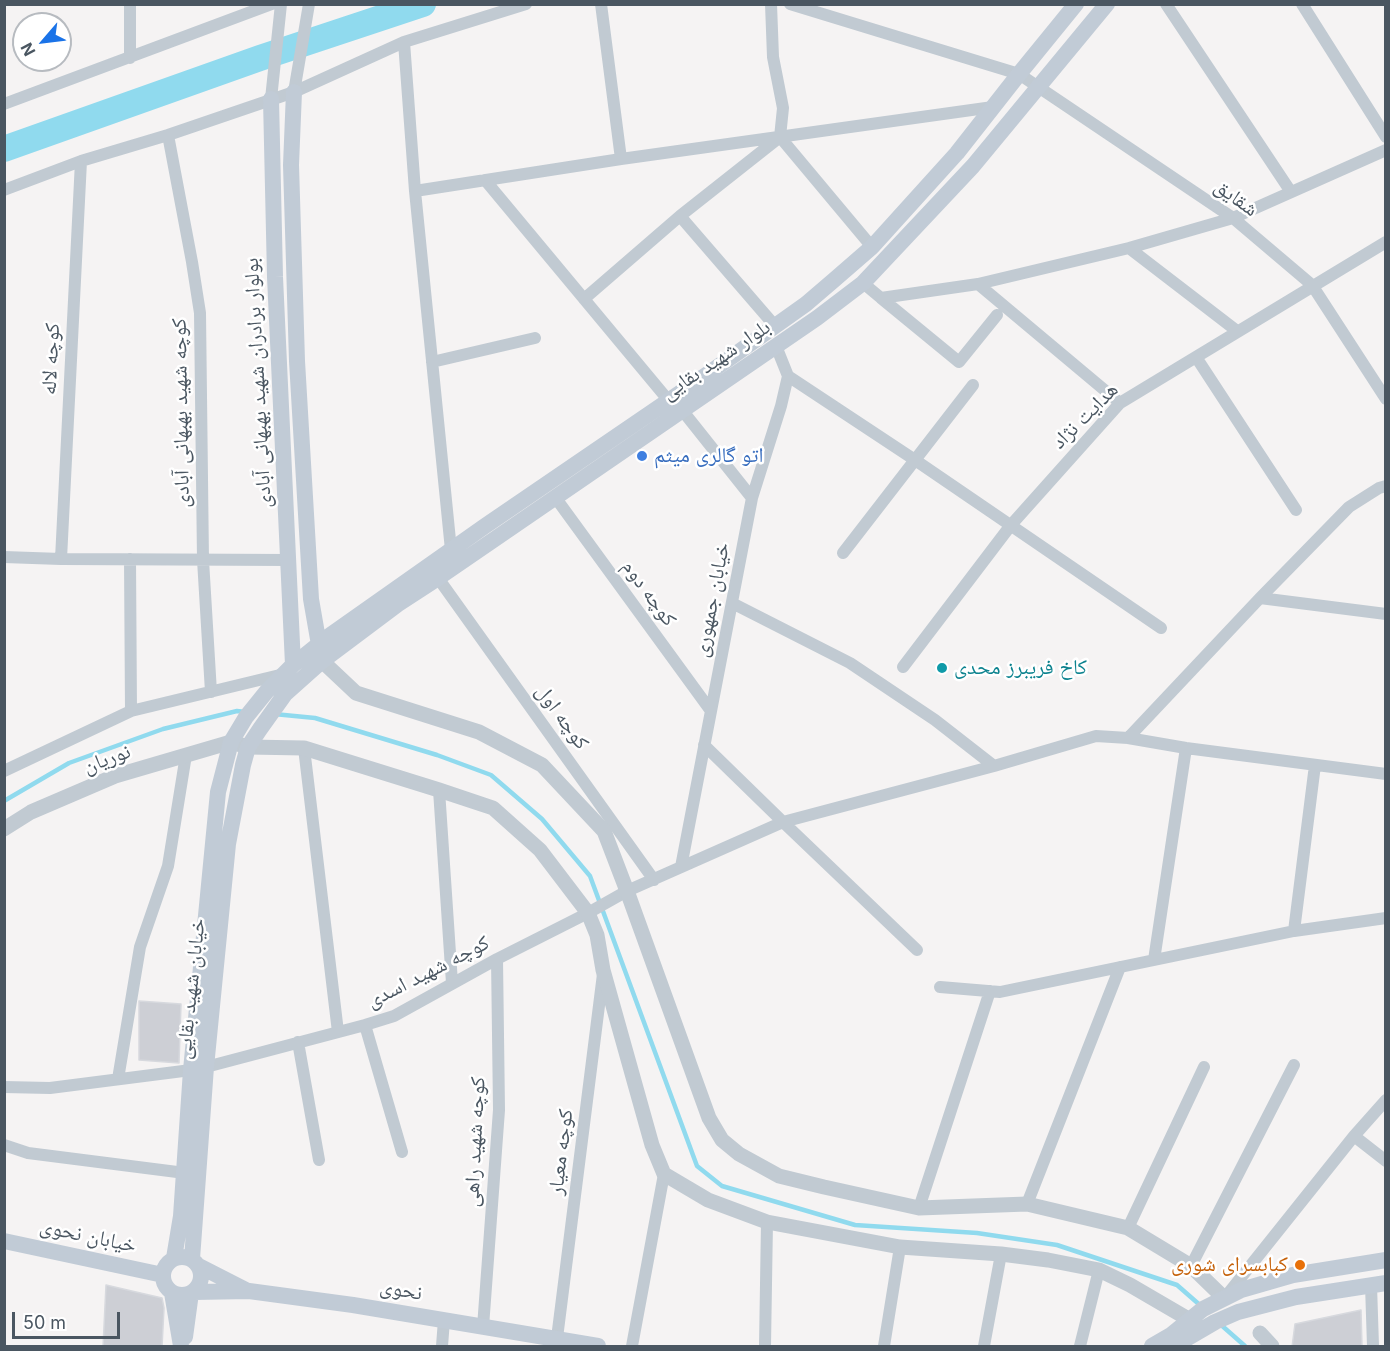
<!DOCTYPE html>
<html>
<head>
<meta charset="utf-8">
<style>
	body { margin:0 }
	#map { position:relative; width:1390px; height:1351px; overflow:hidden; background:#f5f3f3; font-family:Inter,sans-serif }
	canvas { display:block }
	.frame { position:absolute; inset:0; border:6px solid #4a5661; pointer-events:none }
	.north { position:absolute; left:12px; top:12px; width:60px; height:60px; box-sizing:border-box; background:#fff; border:2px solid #b7bbc0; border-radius:50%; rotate:242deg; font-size:16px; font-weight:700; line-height:24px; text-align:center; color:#4a5661 }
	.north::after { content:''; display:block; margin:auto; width:21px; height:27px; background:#1a73e8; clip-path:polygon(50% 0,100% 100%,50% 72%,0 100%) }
	.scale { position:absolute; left:12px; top:1312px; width:108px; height:27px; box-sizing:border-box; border:3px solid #4a5661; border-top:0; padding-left:8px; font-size:18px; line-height:21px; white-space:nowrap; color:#4a5661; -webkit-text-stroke:4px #fff; paint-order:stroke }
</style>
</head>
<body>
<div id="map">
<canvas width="1390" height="1351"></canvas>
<div class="frame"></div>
<div class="north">N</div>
<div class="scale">50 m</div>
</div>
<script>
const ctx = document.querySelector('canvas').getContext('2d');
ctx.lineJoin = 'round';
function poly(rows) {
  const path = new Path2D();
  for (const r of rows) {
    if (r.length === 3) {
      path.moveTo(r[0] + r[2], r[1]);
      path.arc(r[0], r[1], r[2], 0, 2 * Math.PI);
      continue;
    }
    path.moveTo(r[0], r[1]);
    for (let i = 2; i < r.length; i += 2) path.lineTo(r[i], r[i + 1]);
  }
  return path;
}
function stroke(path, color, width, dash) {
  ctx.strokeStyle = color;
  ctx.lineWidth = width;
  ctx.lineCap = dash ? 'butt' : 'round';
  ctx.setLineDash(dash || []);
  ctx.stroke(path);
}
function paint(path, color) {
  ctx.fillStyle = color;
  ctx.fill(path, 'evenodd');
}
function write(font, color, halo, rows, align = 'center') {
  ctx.font = font + ' Inter,"Noto Naskh Arabic",sans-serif';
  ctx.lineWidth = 5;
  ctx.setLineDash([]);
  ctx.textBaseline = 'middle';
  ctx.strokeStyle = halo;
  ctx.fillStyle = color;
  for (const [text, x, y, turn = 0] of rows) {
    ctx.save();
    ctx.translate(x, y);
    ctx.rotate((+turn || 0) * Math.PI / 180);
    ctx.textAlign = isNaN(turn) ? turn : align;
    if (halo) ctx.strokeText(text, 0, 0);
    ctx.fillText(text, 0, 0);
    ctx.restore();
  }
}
const stream = poly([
	[274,714,315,718,437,755,491,775,542,819,590,876,697,1166,722,1186,855,1225,977,1233,1057,1245,1177,1285,1201,1306],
	[4,801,69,763,163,729,237,711,245,712],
	[1220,1324,1245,1346]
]);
const river = poly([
	[4,149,260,58,423,4]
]);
const building = poly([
	[139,1001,181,1004,179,1063,139,1060,139,1001],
	[106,1285,162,1298,164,1308,162,1347,103,1347,106,1285],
	[1361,1310,1362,1347,1292,1347,1295,1324,1361,1310]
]);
const minor = poly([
	[130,4,130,58],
	[601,4,621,159],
	[790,4,1019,74,1233,218,1312,285,1386,399],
	[1166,4,1291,192],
	[1302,4,1386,137],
	[404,42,415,191,451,550],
	[294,92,309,4],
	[271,99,281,4],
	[4,104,272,4],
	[168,135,192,262,200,313,203,560,211,692],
	[780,137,872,247],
	[485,180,669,401],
	[4,190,81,161,168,135,294,92,404,42,526,4],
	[415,191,621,159,993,107],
	[680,216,775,326],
	[1129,248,1237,331],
	[863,283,881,298,978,284,1129,248,1233,218,1386,150],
	[978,284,1120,403],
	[881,298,959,362,997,315],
	[584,299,680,216,780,137,783,108,773,57,771,4],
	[1196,357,1296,510],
	[432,362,535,338],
	[788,376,915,460,1161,628],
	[682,410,752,498],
	[555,497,711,711],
	[843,553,973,385],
	[4,557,61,559,289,560],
	[61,559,81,161],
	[130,559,131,711],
	[438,578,654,880],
	[1260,598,1386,614],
	[732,603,850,663,935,720,994,766],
	[903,667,1011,525,1120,403,1386,242],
	[1128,738,1260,598,1349,507,1379,488,1386,486],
	[704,745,783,822,917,950],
	[304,748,338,1032],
	[4,771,131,711,284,674],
	[439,790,452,983],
	[681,867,752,498,781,406,788,376,776,346],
	[1294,931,1315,765],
	[1154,960,1186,748],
	[940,987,1000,992,1294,931,1386,918],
	[365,1025,402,1152],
	[298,1042,319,1160],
	[206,1067,365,1025,394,1016,497,959,588,913,627,891,783,822,994,766,1096,736,1128,738,1186,748,1386,774],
	[118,1079,140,947,168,866,186,755],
	[4,1087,50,1088,191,1070],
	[1354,1136,1386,1161],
	[4,1145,28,1153,185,1173],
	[1027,1204,1120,967],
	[919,1208,990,991],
	[1128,1228,1204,1067],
	[1191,1266,1294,1065],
	[1371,1285,1373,1346],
	[1227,1295,1354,1136,1386,1100],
	[483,1327,499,1110,497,959],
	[442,1346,444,1320],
	[556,1346,603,974],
	[632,1346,664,1174],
	[765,1346,767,1222],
	[884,1346,900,1247],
	[984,1346,1001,1254],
	[1080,1346,1099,1270]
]);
const tertiary = poly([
	[320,652,322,661,356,693,479,732,542,765,604,831,627,891,709,1118,722,1140,739,1154,779,1176,824,1187,919,1208,1027,1204,1128,1228,1191,1266,1224,1298],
	[4,829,31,812,115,776,231,742,248,747,304,748,439,790,493,808,540,850,588,913,597,935,603,970,652,1145,664,1174,708,1200,767,1222,900,1247,1001,1254,1048,1260,1099,1270,1130,1285,1190,1320],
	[1260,1333,1272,1346]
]);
const secondary = poly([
	[294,92,291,165,297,361,311,599,319,645],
	[271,99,275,277,293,665],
	[4,1241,163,1275],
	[182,1276,19],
	[174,1258,181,1216,191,1070,218,792,231,742,246,717,267,691,293,665,329,636,485,526,709,373,806,304,834,280,872,247,957,153,1019,74,1076,4],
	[192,1259,206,1067,228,844,243,765,248,747,260,729,285,694,322,661,398,604,438,578,817,318,863,283,973,166,1107,4],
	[199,1266,246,1290],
	[194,1292,249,1291,353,1305,598,1346],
	[172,1293,181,1346],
	[185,1337,191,1293],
	[1152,1346,1171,1335,1203,1309,1241,1290,1293,1275,1386,1260],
	[1174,1346,1215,1322,1238,1312,1296,1297,1386,1283]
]);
const markers = [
	[642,456,6,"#3f7fe0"],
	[942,668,6,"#0f9aa8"],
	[1300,1265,6,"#e8710a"]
];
const streetNames = [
	["شقایق",1236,198,36],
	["کوچه لاله",51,359,-87],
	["بلوار شهید بقایی",716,360,-34],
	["بولوار برادران شهید بهبهانی آبادی",258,383,-93],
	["کوچه شهید بهبهانی آبادی",181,413,-91],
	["هدایت نژاد",1085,416,-45],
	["کوچه دوم",649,593,54],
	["خیابان جمهوری",712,600,-79],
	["کوچه اول",562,717,54],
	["نوریان",107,759,-20],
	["کوچه شهید اسدی",428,972,-27],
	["خیابان شهید بقایی",191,989,-84],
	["کوچه شهید راهی",475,1142,-87],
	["کوچه معیار",561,1152,-83],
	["خیابان نحوی",88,1236,12],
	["نحوی",401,1290,10]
];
const shopNames = [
	["اتو گالری میثم",654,456]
];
const cultureNames = [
	["کاخ فریبرز محدی",954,668]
];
const foodNames = [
	["کبابسرای شوری",1288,1265]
];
stroke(stream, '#90daee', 4.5);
stroke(river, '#90daee', 26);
paint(building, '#cdcfd5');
stroke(building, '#d7d9de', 1.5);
stroke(minor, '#c1cad2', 12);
stroke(tertiary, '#c1cad2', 15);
stroke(secondary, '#c1cbd6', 16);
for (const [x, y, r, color] of markers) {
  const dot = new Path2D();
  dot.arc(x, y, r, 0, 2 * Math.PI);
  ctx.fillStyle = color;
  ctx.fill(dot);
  stroke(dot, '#fff', 2);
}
write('21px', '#4a5661', '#fff', streetNames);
write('21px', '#366cbe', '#fff', shopNames, 'left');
write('21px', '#0d838f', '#fff', cultureNames, 'left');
write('21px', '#c56008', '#fff', foodNames, 'right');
</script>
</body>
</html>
